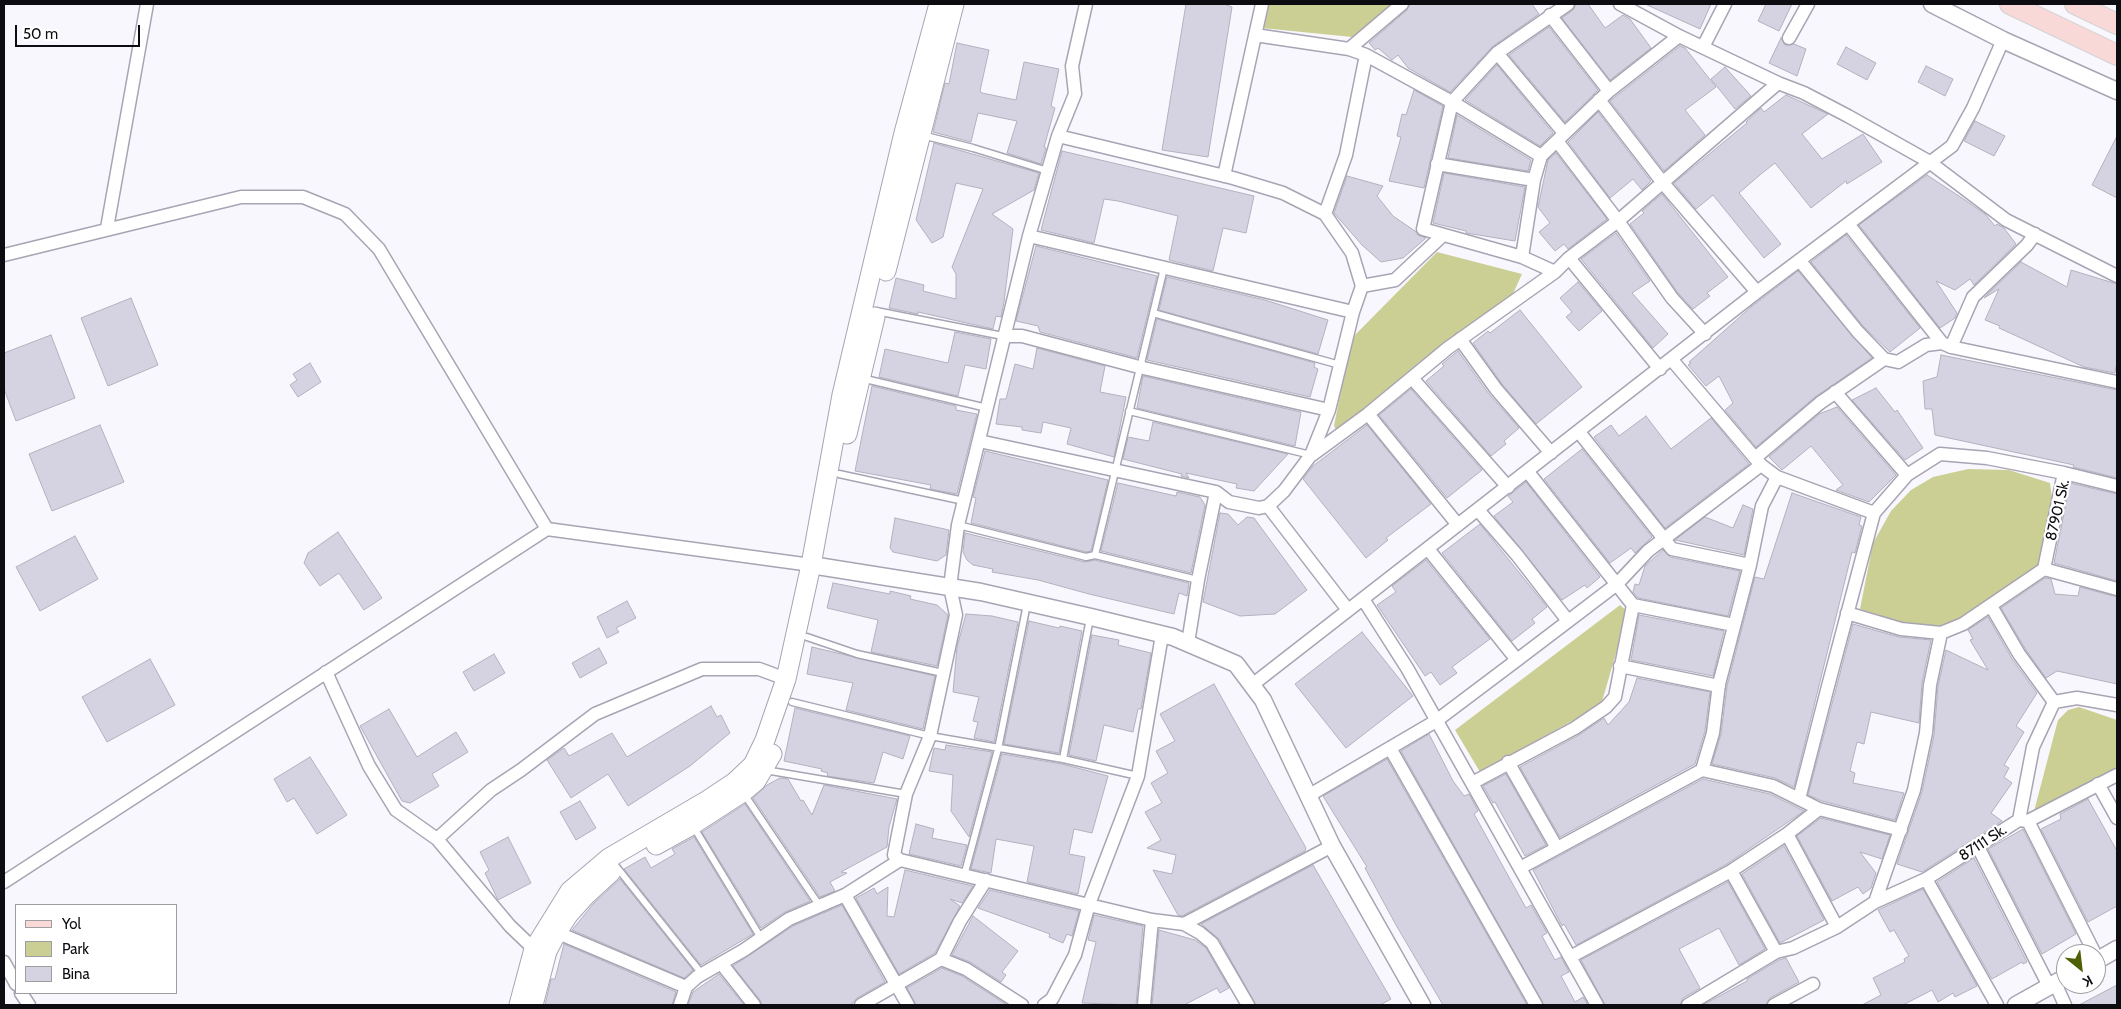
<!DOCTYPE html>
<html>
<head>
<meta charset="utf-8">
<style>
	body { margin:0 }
	#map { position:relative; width:2121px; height:1009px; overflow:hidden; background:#f9f7fe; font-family:Cabin,sans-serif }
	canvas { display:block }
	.frame { position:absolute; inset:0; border:5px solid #0d0c11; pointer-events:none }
	.legend { position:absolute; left:15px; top:904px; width:162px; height:90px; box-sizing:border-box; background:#fff; border:1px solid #9e9ea0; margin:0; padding:6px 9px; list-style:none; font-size:15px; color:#0d0c11 }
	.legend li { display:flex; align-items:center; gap:10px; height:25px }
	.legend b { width:25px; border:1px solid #9e9ea0 }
	.north { position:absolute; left:2056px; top:944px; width:50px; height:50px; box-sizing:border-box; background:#fff; border:1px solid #9e9ea0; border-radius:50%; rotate:151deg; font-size:14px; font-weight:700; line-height:20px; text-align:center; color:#0d0c11 }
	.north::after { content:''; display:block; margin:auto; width:18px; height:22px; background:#4e6005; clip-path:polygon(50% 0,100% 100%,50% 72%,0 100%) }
	.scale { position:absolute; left:15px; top:25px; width:125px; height:22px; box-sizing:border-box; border:2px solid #0d0c11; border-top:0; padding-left:6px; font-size:15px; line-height:18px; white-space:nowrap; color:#0d0c11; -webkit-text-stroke:4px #fff; paint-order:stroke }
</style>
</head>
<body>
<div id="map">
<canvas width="2121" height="1009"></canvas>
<div class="frame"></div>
<ul class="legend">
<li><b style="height:6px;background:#f8d9d8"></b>Yol</li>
<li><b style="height:14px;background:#cccf94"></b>Park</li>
<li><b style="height:14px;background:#d5d2e1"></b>Bina</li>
</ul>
<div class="north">K</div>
<div class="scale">50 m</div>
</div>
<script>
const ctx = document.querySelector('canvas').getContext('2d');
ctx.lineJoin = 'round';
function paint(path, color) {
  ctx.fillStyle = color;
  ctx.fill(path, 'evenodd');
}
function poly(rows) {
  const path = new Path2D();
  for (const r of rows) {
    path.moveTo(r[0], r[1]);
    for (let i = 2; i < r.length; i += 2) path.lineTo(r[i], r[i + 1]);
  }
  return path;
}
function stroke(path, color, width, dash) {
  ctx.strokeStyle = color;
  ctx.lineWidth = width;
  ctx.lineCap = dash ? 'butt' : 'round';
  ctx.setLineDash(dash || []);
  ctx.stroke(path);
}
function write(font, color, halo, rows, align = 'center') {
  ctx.font = font + ' Cabin,sans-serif';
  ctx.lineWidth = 4.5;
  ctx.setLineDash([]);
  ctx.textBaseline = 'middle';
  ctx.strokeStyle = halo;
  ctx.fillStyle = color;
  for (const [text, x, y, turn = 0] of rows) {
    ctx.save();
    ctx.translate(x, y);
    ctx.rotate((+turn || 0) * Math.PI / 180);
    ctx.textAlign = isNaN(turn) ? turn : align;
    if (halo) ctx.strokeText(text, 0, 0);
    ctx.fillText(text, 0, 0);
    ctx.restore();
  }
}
const green = poly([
	[1266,4,1395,4,1352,37,1262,28],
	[1437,252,1522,274,1506,309,1339,435,1334,426,1351,339],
	[1968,469,2009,470,2050,483,2054,513,2048,551,2032,574,2013,589,1950,624,1922,627,1890,621,1860,609,1873,543,1891,511,1911,490,1933,477],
	[1620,605,1628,612,1601,705,1480,772,1455,730],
	[2079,707,2117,720,2117,767,2033,815,2058,720,2068,710]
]);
const building = poly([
	[1186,4,1224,4,1232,7,1208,157,1162,150,1186,4],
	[1410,4,1532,4,1539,14,1492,47,1450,92,1408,68,1398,55,1392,60,1378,48,1375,50,1369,43,1407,10,1410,4],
	[1576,4,1588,4,1605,28,1623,15,1630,19,1651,48,1610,80,1562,18,1573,10,1576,4],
	[1645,4,1711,4,1700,29,1645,4],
	[1766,4,1792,4,1779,31,1758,21,1766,4],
	[1549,27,1598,90,1565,122,1509,55,1549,27],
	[1781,38,1785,45,1794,44,1806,49,1797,76,1769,63,1781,38],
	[957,43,989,50,980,91,982,93,1016,100,1024,62,1059,69,1051,106,1055,108,1044,147,1046,148,1041,164,1007,153,1017,121,978,113,971,142,933,132,945,83,949,84,957,43],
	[1680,46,1685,48,1716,87,1685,110,1705,135,1664,171,1610,101,1680,46],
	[1846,47,1876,63,1867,80,1837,64,1846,47],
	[1497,65,1553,133,1540,146,1465,100,1497,65],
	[1926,66,1953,79,1945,96,1918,82,1926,66],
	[1725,67,1751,96,1735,109,1711,79,1725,67],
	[1414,90,1443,106,1424,188,1389,181,1401,137,1397,136,1402,114,1406,115,1414,90],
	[1786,95,1828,114,1802,134,1822,159,1863,134,1882,162,1847,184,1846,181,1811,208,1775,163,1761,174,1739,193,1781,244,1764,258,1713,195,1696,209,1674,183,1747,123,1746,122,1761,108,1764,112,1786,95],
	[1598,112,1651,181,1642,190,1633,179,1610,198,1568,142,1598,112],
	[1457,115,1531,160,1528,171,1448,158,1457,115],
	[1975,121,2005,136,1994,156,1964,141,1975,121],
	[2117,136,2117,198,2092,185,2117,136],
	[934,143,1039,173,1034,190,992,214,1013,229,1004,302,1001,317,996,316,993,329,918,312,918,314,889,308,896,278,924,285,923,291,956,299,956,274,952,267,983,189,956,183,943,237,932,243,916,220,934,143],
	[1062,151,1254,196,1246,233,1223,228,1213,271,1169,260,1178,216,1118,201,1104,199,1094,243,1041,230,1062,151],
	[1556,153,1607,219,1568,249,1564,244,1555,251,1539,232,1550,223,1538,207,1548,160,1556,153],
	[1444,173,1525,187,1515,241,1466,233,1466,231,1433,223,1444,173],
	[1927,175,1965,200,1985,214,1995,226,1997,224,2004,228,2016,244,1974,285,1970,279,1955,290,1936,281,1957,313,1955,318,1940,328,1859,225,1927,175],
	[1347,176,1383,186,1377,196,1393,216,1415,231,1418,235,1426,238,1403,258,1381,262,1362,245,1334,213,1347,176],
	[1662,194,1728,277,1707,293,1710,296,1693,309,1678,293,1630,224,1644,213,1642,211,1662,194],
	[1616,233,1650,281,1632,293,1668,334,1653,348,1581,259,1616,233],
	[1846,235,1920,328,1890,352,1864,327,1811,262,1846,235],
	[1036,246,1157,276,1137,358,1040,332,1038,326,1016,321,1036,246],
	[2021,262,2067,287,2071,270,2117,284,2117,361,2115,373,2084,367,1999,328,2000,326,1985,320,1999,289,1984,298,2021,262],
	[1798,271,1872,358,1815,397,1756,447,1725,410,1733,403,1719,376,1706,386,1688,365,1691,363,1689,362,1751,307,1798,271],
	[1167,277,1265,300,1328,320,1318,354,1159,310,1167,277],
	[1578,282,1602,311,1579,331,1566,317,1572,312,1560,298,1578,282],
	[131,298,158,365,108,386,81,318,131,298],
	[1520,310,1582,387,1536,424,1502,384,1473,343,1488,331,1490,333,1520,310],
	[1157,319,1315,363,1314,367,1318,369,1310,397,1147,360,1157,319],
	[955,332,991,339,986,369,965,365,958,396,879,377,885,349,948,363,955,332],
	[51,335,75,398,16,421,4,389,4,353,51,335],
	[1037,348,1105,366,1100,392,1126,397,1114,457,1067,444,1071,428,1043,422,1041,433,1022,430,1022,427,996,424,1000,399,1006,399,1015,364,1033,369,1037,348],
	[1458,351,1489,394,1519,428,1504,441,1506,444,1491,456,1426,381,1444,366,1442,364,1458,351],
	[1941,355,2117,390,2117,478,2073,467,2074,465,1935,435,1932,409,1925,409,1923,381,1937,377,1941,355],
	[310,363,321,382,298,397,290,385,297,380,293,374,310,363],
	[1143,376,1301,412,1295,446,1137,408,1143,376],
	[872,386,956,406,956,410,977,414,957,494,930,489,931,485,855,471,872,386],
	[1876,388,1895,412,1897,410,1923,448,1905,460,1852,400,1876,388],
	[1411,389,1482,470,1447,498,1379,415,1411,389],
	[1837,407,1896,475,1869,502,1836,490,1843,485,1811,446,1782,470,1769,457,1819,414,1837,407],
	[1646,416,1671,449,1711,418,1749,464,1665,528,1594,437,1611,425,1619,436,1646,416],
	[1153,422,1288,454,1254,491,1236,488,1237,484,1186,473,1189,478,1181,476,1182,474,1123,459,1128,437,1149,441,1153,422],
	[100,425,124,482,52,511,29,454,100,425],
	[1367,425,1431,504,1386,538,1388,540,1366,558,1303,479,1313,466,1367,425],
	[1582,449,1652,537,1635,553,1631,548,1610,563,1544,479,1582,449],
	[985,451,1108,480,1091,551,1086,552,971,523,976,498,973,497,985,451],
	[1526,482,1600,577,1587,588,1585,585,1562,600,1494,516,1513,502,1508,496,1526,482],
	[1118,483,1176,496,1177,492,1200,497,1205,505,1191,573,1101,551,1118,483],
	[2070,483,2117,494,2117,581,2054,563,2070,483],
	[1792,493,1861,517,1859,525,1862,526,1855,553,1852,552,1794,787,1775,778,1712,764,1721,734,1727,686,1755,577,1764,579,1792,493],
	[1743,505,1753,509,1744,555,1675,540,1705,517,1733,528,1743,505],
	[1220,513,1228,514,1238,525,1247,517,1254,518,1307,590,1275,614,1240,616,1203,602,1220,513],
	[895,518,949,530,946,555,937,561,893,552,890,548,895,518],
	[1480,524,1547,607,1532,619,1535,623,1512,641,1442,553,1480,524],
	[338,532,382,598,364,610,339,573,320,586,304,563,308,553,338,532],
	[965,533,1085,562,1095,560,1189,583,1187,596,1179,593,1174,614,1089,594,1038,580,992,572,993,569,973,565,967,560,963,552,965,533],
	[75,536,98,579,40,611,16,567,75,536],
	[1663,550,1670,557,1740,571,1728,616,1638,598,1633,592,1635,584,1639,585,1645,566,1663,550],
	[1426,560,1490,639,1452,667,1457,673,1440,685,1431,672,1425,676,1377,605,1396,592,1392,586,1426,560],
	[2045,578,2051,579,2055,594,2078,596,2080,587,2117,597,2117,684,2057,671,2046,678,2026,650,2001,608,2045,578],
	[833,583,890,594,890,591,911,596,910,599,937,605,948,615,937,666,871,652,878,620,827,608,833,583],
	[627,601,636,618,616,628,619,632,607,638,597,617,627,601],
	[966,614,992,616,1018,622,994,742,974,738,978,722,973,721,979,697,953,692,957,647,966,614],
	[1639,615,1724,631,1713,676,1631,660,1639,615],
	[1988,617,2012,659,2037,693,2016,726,2024,732,2004,765,2009,768,2004,777,2012,783,1991,813,2002,821,1922,872,1897,864,1922,792,1934,735,1938,686,1946,650,1988,670,1970,640,1973,639,1968,630,1988,617],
	[1029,621,1059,628,1060,626,1082,631,1059,753,1004,744,1029,621],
	[1853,624,1899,637,1931,640,1922,683,1919,723,1871,712,1864,744,1857,742,1850,771,1855,773,1853,783,1904,793,1895,820,1822,801,1808,795,1853,624],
	[1362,632,1413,696,1346,748,1295,684,1362,632],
	[1092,635,1119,640,1118,645,1151,653,1141,709,1138,709,1133,732,1104,725,1096,761,1069,755,1092,635],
	[812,647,935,676,923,729,846,710,853,683,807,674,812,647],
	[599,648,607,663,580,678,572,663,599,648],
	[494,654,505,673,474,691,463,672,494,654],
	[150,659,175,705,107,742,82,697,150,659],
	[1637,678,1710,692,1705,731,1695,764,1560,837,1520,767,1579,735,1604,718,1608,725,1629,702,1637,678],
	[1214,684,1306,848,1305,851,1182,916,1178,915,1153,870,1172,874,1176,855,1147,848,1161,840,1145,812,1162,803,1151,783,1168,773,1156,751,1175,741,1160,714,1214,684],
	[711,706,717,717,721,715,730,733,690,766,628,806,608,774,571,798,547,760,564,748,569,756,612,733,627,757,711,706],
	[795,708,910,736,903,759,883,752,874,783,827,776,828,773,821,771,822,769,784,761,795,708],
	[389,709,417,757,456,732,468,752,432,774,439,786,410,803,402,801,360,726,389,709],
	[1429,734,1453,781,1464,796,1469,794,1478,811,1474,814,1526,908,1531,905,1547,933,1542,936,1555,960,1561,957,1569,972,1561,976,1575,1002,1583,997,1588,1005,1544,1005,1401,751,1429,734],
	[946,745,992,752,969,837,951,811,953,775,929,771,934,748,945,750,946,745],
	[1002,754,1062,764,1108,776,1092,833,1074,829,1069,854,1085,857,1078,894,1027,882,1034,846,996,839,991,873,971,869,1002,754],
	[310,757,347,815,317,834,294,798,287,802,274,779,310,757],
	[1387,759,1527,1005,1443,1005,1396,925,1365,868,1367,867,1323,796,1387,759],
	[1506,774,1546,845,1525,856,1495,802,1493,803,1483,786,1506,774],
	[780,778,788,779,801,801,803,800,812,815,824,785,897,799,889,827,887,847,841,872,847,873,830,882,835,891,820,897,753,798,767,785,780,778],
	[1703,779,1770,794,1804,811,1727,864,1576,945,1564,924,1562,926,1533,870,1703,779],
	[2088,799,2117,851,2117,906,2088,922,2041,829,2061,819,2060,814,2088,799],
	[580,801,596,828,576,840,560,812,580,801],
	[745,804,810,901,785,912,761,928,702,832,745,804],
	[1821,818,1890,835,1882,859,1860,852,1876,873,1871,888,1863,894,1858,887,1832,901,1797,836,1821,818],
	[916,824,934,829,932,838,967,845,961,866,909,854,916,824],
	[2023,829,2076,934,2042,954,1988,849,2023,829],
	[508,837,531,883,498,900,485,873,489,870,480,852,508,837],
	[694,837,753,934,701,965,624,869,645,857,651,868,675,854,672,849,694,837],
	[1784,846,1824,920,1780,943,1742,874,1784,846],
	[1974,858,2027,962,2023,964,2022,962,1992,979,1937,882,1974,858],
	[1313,865,1391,999,1380,1005,1256,1005,1219,939,1201,924,1313,865],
	[905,870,973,886,962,903,950,899,960,906,935,953,899,974,856,898,874,888,877,894,888,887,887,916,894,917,905,870],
	[620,879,693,970,684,978,572,930,594,903,620,879],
	[1728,882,1765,949,1739,965,1719,928,1679,949,1700,988,1683,998,1680,1005,1605,1005,1581,960,1728,882],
	[1923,889,1977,986,1955,997,1953,993,1938,1002,1932,990,1903,1005,1862,1005,1881,995,1873,978,1905,962,1904,959,1909,956,1894,930,1890,932,1878,910,1923,889],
	[990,890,1079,911,1072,936,1067,934,1063,943,1049,937,1050,934,978,908,990,890],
	[842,905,885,982,857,998,851,1005,762,1005,760,1000,733,966,793,926,842,905],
	[1094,915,1143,926,1136,1005,1082,1003,1096,942,1088,940,1094,915],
	[973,916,1018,951,1002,972,1006,975,1001,982,970,962,952,955,973,916],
	[1159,930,1195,940,1206,948,1229,988,1220,993,1217,988,1184,1005,1152,1005,1159,930],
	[564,944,676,992,672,1005,545,1005,551,979,555,979,564,944],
	[1786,958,1799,982,1770,998,1766,1005,1703,1005,1747,981,1747,979,1779,960,1786,958],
	[942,968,962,976,1007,1005,916,1005,907,988,942,968],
	[719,974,744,1005,688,1005,693,992,719,974],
	[2117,985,2117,1005,2079,1005,2117,985]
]);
const service = poly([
	[922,135,973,148,1048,171],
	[876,311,1003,336],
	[1153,313,1340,365],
	[861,378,987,408],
	[1129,411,1311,455],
	[839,474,964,501],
	[958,525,1086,557,1095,555,1198,580],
	[1095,555,1164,268],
	[807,637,857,654,943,673],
	[792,702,930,736,1063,759,1138,776],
	[1063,759,1090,618],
	[765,770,906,794],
	[744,794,819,905],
	[693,826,761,938],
	[615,865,702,974],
	[964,876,998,749,1027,604]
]);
const minor = poly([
	[1568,4,1497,53,1452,102,1423,229,1522,257,1555,272,1569,258,1660,369],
	[1620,4,1679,36,1778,83,1804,93,1848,116,1928,161,2006,220,2117,276],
	[1550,15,1609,91],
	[1255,35,1349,49,1366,55,1452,102,1541,156],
	[1789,38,1808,4],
	[1703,47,1725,4],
	[1349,49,1402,4],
	[1497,53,1564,133],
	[1599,100,1663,183,1757,292],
	[1058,136,1233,178,1283,193,1325,214,1346,155,1366,55],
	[1557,141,1618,221,1672,298,1705,334],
	[1437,164,1534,180],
	[1224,176,1262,4],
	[1325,214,1352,253,1362,286,1353,312],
	[1848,224,1942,343],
	[107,228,147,4],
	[4,255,241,197,303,197,345,214,379,249,547,529],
	[1522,257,1534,180,1541,156,1609,91,1679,36],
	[1569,258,1618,221,1778,83],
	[1800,261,1858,332,1884,359],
	[1362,286,1395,280,1443,235],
	[1003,336,1022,336,1139,367,1329,410],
	[1460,339,1496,389,1551,453],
	[1951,347,1973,297,2027,245,2035,234],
	[1672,360,1755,458],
	[1412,378,1508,487],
	[1835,392,1907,475],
	[1579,432,1672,549,1750,565],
	[979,441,1216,492,1229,502,1259,508,1268,506,1284,491,1311,455,1329,410,1353,312,1029,236],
	[1312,455,1368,414],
	[1761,465,1777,477,1874,513],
	[1268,506,1348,610],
	[1478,510,1517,555,1568,621],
	[1458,525,1368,414,1448,348,1555,272],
	[1428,549,1517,660],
	[2044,569,2064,473,2117,486],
	[1363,599,1407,668,1597,1005],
	[1633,605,1734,625],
	[1991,606,2019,654,2054,702],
	[1847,613,1901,629,1941,633],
	[1188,643,1198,580,1216,492],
	[1620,666,1719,686],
	[326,672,369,766,396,810,437,839,510,926,534,949],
	[1252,685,1757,292,1952,146,1973,108,2003,40],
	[1390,748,1536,1005],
	[1508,762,1557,848],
	[1702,770,1713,733,1719,684,1750,565,1762,506,1777,477],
	[1472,783,1575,728,1606,707,1615,697,1633,605,1528,472],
	[2098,784,2117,818],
	[1308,796,1436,721,1517,660,1617,584,1648,551,1761,465,1755,458,1820,403,1884,359,1898,362,1926,345,1942,343,1951,347,2117,382],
	[1819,809,1901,830],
	[2019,820,2033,747,2054,702,2077,698,2117,705],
	[2028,821,2095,954],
	[1787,834,1837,927],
	[437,839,491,790,521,770,595,714,702,669,759,669,786,679],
	[1978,847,2049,986],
	[900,860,1152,920,1184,924,1200,933,1212,943,1248,1005],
	[1520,868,1702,770,1773,786,1799,799],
	[1731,871,1776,952],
	[1926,879,1997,1005],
	[4,882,547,529,811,565],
	[845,895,908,1005],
	[1875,902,1914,790,1926,733,1930,685,1941,633,1963,624,2044,569,2117,589],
	[1184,924,1332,846],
	[551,930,686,987],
	[1570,957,1731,871,1787,834,1819,809,1799,799,1827,690,1874,513,1907,475,1940,454,1987,458,2064,473],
	[941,959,966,969,1022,1005],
	[4,962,16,984],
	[721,963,754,1005],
	[2055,983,2065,1005],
	[21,993,29,1005],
	[680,1005,686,987,697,977,744,950,789,919,845,895,900,860,894,855,906,794,930,736,956,615,950,587,958,525,1029,236,1058,136,1075,94,1072,66,1086,4],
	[861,1005,941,959,960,921,986,880],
	[1044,1005,1052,999,1075,955,1089,904,1138,776,1162,635],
	[1144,1005,1152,920],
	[1688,1005,1776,952,1793,948,1837,927,1875,902,1926,879,2019,820,2028,821,2117,775],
	[1774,1005,1813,984]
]);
const tertiary = poly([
	[1932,4,2003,40,2117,91],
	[811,565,981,592,1091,617,1173,637,1236,664,1263,700,1332,846,1422,1005],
	[2096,961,2117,949],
	[2016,1005,2066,977]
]);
const secondary = poly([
	[886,271,954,4],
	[847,434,875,317],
	[656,845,692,825,743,792,756,781,772,754],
	[519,1005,534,949,570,891,609,858,708,800,735,782,753,765,765,740,786,679,811,565,842,395,904,133,939,4],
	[533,1005,547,951,557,932,568,915,586,895,611,872]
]);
const primary = poly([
	[2010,4,2117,55],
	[2075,4,2117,24]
]);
const streetNames = [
	["87901 Sk.",2058,510,-77],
	["87111 Sk.",1983,843,-33]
];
paint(green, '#cccf94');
paint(building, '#d5d2e1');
stroke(building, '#b4b1bf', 1);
stroke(service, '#a8a4b3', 9);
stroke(minor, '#a8a4b3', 15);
stroke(tertiary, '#a8a4b3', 19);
stroke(secondary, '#a8a4b3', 21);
stroke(primary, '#d3d3d4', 22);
stroke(service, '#fff', 6);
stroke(minor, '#fff', 12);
stroke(tertiary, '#fff', 16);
stroke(secondary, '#fff', 19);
stroke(primary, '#f8d9d8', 20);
write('15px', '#0d0c11', '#fff', streetNames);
</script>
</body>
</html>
